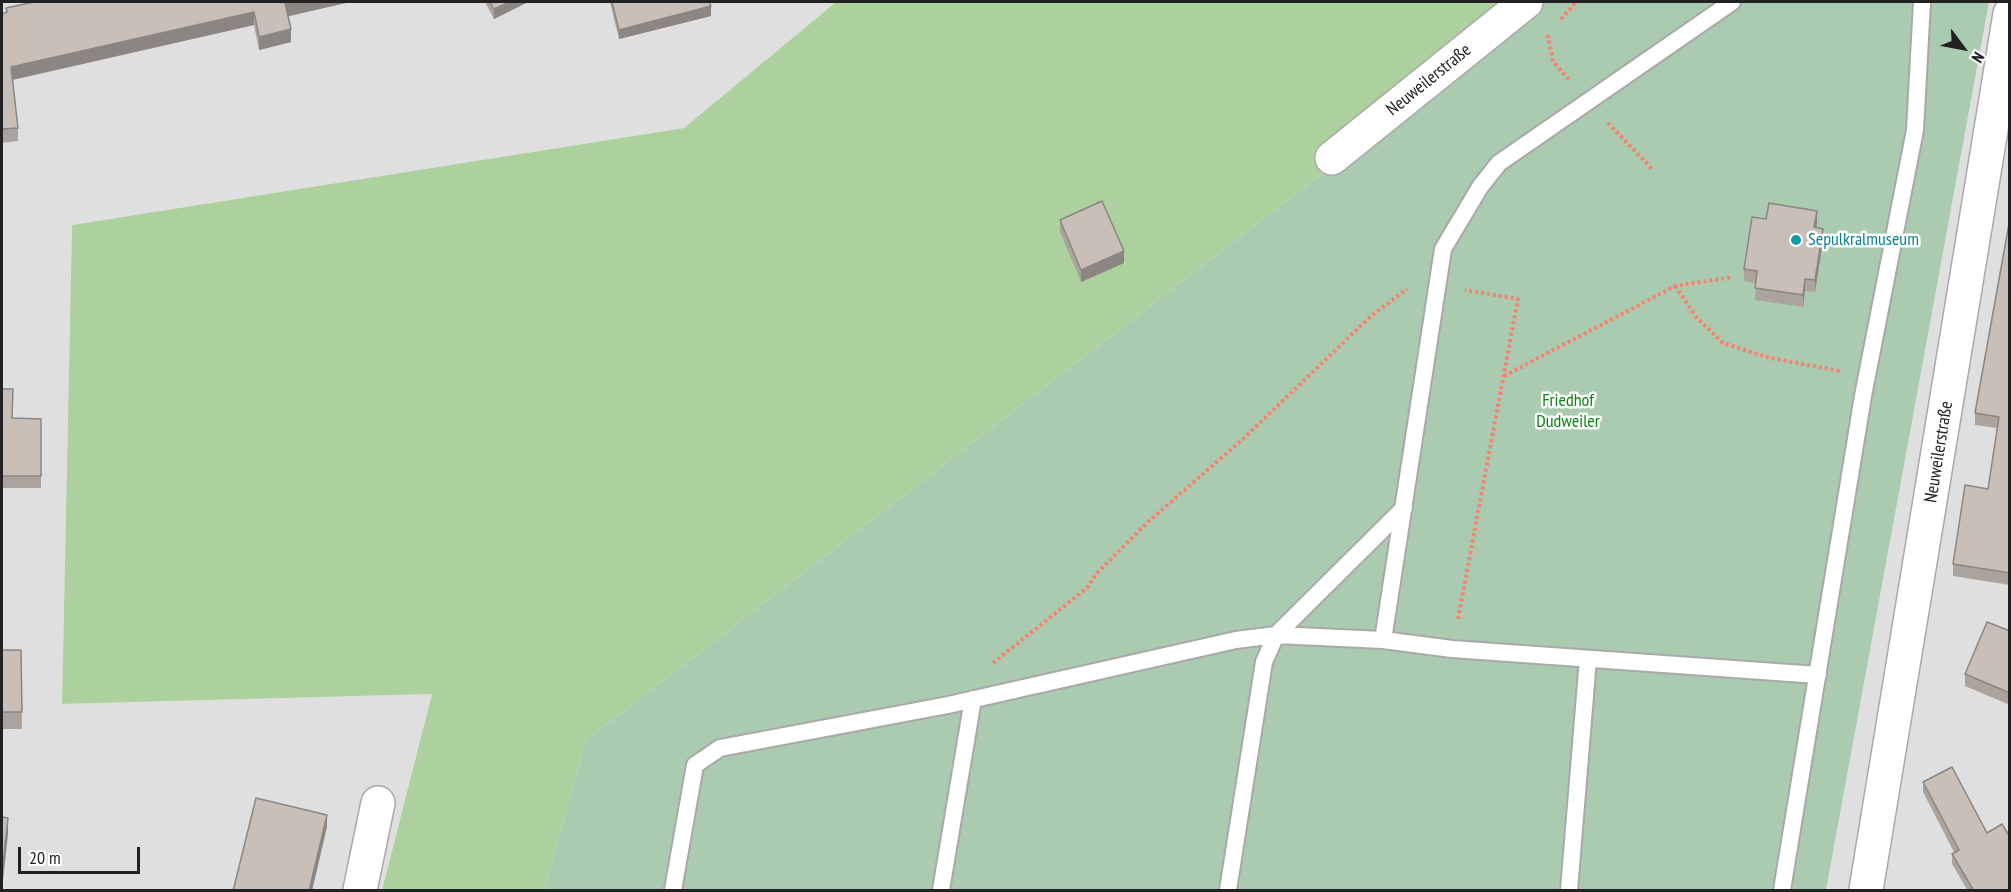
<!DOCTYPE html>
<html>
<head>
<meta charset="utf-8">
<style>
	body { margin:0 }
	#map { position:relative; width:2011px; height:892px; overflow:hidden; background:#f2efe9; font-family:"PT Sans Narrow",sans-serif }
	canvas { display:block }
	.frame { position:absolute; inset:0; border:3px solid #222; pointer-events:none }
	.north { position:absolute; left:1933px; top:18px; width:60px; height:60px; -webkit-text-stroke:4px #fff; paint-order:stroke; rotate:122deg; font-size:16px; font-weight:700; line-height:24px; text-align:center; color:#222 }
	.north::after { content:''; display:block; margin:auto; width:21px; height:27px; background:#222; clip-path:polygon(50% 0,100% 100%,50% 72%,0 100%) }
	.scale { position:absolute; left:18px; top:847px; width:122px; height:27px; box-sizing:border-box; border:3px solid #222; border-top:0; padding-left:8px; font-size:18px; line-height:21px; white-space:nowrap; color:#222; -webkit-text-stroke:4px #fff; paint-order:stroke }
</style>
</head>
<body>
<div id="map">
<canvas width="2011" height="892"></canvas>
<div class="frame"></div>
<div class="north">N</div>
<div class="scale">20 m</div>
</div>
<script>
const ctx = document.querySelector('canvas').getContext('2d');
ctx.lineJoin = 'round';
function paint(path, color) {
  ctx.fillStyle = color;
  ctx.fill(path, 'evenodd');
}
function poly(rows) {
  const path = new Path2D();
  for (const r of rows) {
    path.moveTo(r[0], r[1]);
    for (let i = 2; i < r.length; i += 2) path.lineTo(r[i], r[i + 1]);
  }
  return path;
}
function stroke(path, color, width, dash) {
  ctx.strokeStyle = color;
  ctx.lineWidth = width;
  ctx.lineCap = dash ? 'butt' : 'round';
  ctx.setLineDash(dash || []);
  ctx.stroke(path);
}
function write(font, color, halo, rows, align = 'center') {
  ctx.font = font + ' "PT Sans Narrow",sans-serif';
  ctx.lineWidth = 5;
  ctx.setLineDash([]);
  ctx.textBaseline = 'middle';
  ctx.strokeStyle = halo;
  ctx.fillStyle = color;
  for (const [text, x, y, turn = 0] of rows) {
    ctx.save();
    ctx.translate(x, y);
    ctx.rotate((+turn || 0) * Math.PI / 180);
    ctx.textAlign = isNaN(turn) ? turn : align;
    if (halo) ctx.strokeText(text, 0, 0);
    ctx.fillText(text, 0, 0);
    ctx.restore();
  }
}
const residential = poly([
	[2,2,836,2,684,128,72,225,62,704,432,694,382,890,2,890],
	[1989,2,2009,2,2009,890,1826,890]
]);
const forest = poly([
	[836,2,1545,2,586,740,544,890,382,890,432,694,62,704,72,225,684,128]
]);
const cemetery = poly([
	[1545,2,1989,2,1826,890,544,890,586,740]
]);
const path = poly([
	[1561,19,1576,2],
	[1549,35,1548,37,1553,61,1569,80],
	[1608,123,1653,170],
	[1675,286,1696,317,1723,343,1770,358,1840,371],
	[1504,376,1675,286,1733,277],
	[1458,619,1518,299,1465,290],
	[993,663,1087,588,1097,573,1149,521,1243,439,1371,316,1407,289]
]);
const service = poly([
	[1383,640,1443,249,1480,187,1499,163,1732,2],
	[673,890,695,765,720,748,948,705,1236,640,1276,635,1383,640,1452,649,1818,675],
	[941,890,973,699],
	[1228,890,1264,662,1276,635,1404,508],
	[1569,890,1588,659],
	[1782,890,1863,396,1915,130,1922,2]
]);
const minor = poly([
	[1332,158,1526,2],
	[360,890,378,803],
	[1866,890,2010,14]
]);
const wall = poly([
	[34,2,350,2,288,16,291,42,259,50,254,25,13,80,18,128,18,141,2,143,2,14,6,13,6,8],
	[485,2,528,2,494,19],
	[610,2,709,2,711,16,619,39],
	[2010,218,2010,585,1953,576,1953,564,1988,489,1997,428,1975,425,1975,413],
	[1766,219,1817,223,1816,227,1823,241,1815,292,1805,291,1803,307,1755,300,1756,283,1744,281,1744,269],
	[1060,220,1124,263,1081,282,1060,232],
	[2,389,12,418,41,419,41,488,2,488],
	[2010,631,2010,705,1965,686,1965,674],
	[2,634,2,650,21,650,22,729,2,729],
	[1923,782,1987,833,2010,891,1968,891,1952,864,1952,854,1954,852,1923,792]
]);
const shadedWall = poly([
	[294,2,350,2,285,17,285,3],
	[510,2,528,2,494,19,494,9],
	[711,6,711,16,619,39,619,30],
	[254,12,254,25,11,80,11,67],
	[291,29,291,42,259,50,259,37],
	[1817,211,1817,223,1814,239,1814,227],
	[1823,229,1823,241,1815,292,1815,280],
	[1124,251,1124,263,1081,282,1081,270],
	[1805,279,1805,291,1803,307,1803,295],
	[327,815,327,827,312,891,309,891],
	[8,818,8,834,2,890,2,873]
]);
const building = poly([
	[34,2,294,2,285,3,291,29,259,37,254,12,11,67,18,128,2,129,2,14,7,12,6,8,34,2],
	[490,2,510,2,494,9,490,2],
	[612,2,709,2,711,6,619,30,612,2],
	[1102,201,1124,251,1081,270,1060,220,1102,201],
	[1769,203,1817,211,1814,227,1823,229,1815,280,1805,279,1803,295,1755,288,1757,271,1744,269,1752,217,1766,219,1769,203],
	[2010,218,2010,573,1953,564,1965,485,1988,489,1999,417,1975,413,2010,218],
	[2,389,13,389,12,418,41,419,41,476,2,476,2,389],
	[1987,622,2010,631,2010,693,1965,674,1987,622],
	[2,634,2,650,21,650,22,712,2,712,2,634],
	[1952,767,1987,833,2002,824,2010,837,2010,891,1974,891,1952,854,1959,850,1923,782,1952,767],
	[256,798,327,815,309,891,233,891,256,798],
	[2,817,8,818,2,873,2,817]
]);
const markers = [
	[1796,240,6,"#0f9aa8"]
];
const streetNames = [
	["Neuweilerstraße",1429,80,-39],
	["Neuweilerstraße",1939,452,-81]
];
const cultureNames = [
	["Sepulkralmuseum",1808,240]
];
const parkNames = [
	["Friedhof",1568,401],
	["Dudweiler",1568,422]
];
paint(residential, '#e0dfdf');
paint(forest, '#add19e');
paint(cemetery, '#aacbaf');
stroke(service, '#a9a9a9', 20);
stroke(minor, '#a9a9a9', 36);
stroke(path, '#fa8072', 4, [3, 3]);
stroke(service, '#fff', 16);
stroke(minor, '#fff', 33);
paint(wall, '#aba49e');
paint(shadedWall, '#8b8681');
paint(building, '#c7bfb8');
stroke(building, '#8b8681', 1.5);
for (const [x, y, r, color] of markers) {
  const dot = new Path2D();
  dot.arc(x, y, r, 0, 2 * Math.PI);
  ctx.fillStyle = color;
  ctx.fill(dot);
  stroke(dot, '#fff', 2);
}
write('18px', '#222', '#fff', streetNames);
write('18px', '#0d838f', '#fff', cultureNames, 'left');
write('18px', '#0c8416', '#fff', parkNames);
</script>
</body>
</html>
